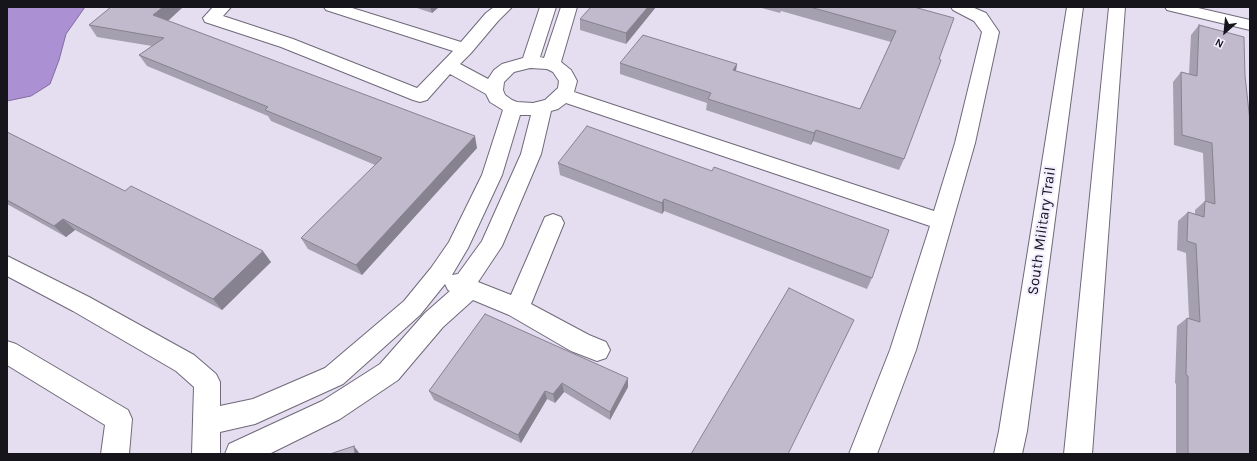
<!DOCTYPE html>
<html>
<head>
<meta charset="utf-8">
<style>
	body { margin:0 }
	#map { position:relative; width:1257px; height:461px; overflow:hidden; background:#e5def1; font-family:Karla,sans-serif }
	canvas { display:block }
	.frame { position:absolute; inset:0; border:8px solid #17151c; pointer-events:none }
	.north { position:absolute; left:1205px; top:12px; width:40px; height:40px; -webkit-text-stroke:3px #f2ecff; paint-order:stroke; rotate:207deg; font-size:11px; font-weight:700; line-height:16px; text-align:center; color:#17151c }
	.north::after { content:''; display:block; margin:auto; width:14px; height:18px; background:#17151c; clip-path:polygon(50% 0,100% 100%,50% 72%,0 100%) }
</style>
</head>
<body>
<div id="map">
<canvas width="1257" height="461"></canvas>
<div class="frame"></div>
<div class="north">N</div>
</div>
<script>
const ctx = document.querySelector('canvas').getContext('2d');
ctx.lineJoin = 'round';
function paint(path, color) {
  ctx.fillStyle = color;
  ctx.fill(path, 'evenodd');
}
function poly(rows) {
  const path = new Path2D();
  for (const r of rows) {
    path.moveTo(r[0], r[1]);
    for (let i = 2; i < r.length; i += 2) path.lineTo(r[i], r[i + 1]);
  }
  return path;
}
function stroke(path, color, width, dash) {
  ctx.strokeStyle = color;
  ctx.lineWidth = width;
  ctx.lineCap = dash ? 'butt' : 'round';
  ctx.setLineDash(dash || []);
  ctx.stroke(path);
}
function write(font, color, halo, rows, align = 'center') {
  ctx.font = font + ' Karla,sans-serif';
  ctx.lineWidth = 4;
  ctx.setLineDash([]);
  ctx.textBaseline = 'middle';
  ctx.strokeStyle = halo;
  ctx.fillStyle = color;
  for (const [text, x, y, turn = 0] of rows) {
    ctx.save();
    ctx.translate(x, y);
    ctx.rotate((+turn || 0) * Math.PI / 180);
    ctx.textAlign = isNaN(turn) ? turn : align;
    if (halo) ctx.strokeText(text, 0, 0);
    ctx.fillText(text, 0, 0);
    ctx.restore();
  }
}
const water = poly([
	[7,7,85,7,66,34,59,60,50,84,31,96,7,101,7,7]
]);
const minor = poly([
	[213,7,231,7,223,16,293,39,417,88,453,51,326,10,324,7,349,7,461,42,486,13,494,7,512,7,498,21,471,53,460,64,488,79,494,70,502,64,523,58,540,7,556,7,540,57,544,58,561,7,577,7,561,62,571,70,577,81,574,92,934,211,955,143,982,32,974,21,953,10,951,7,972,7,986,13,999,32,975,143,916,350,877,454,849,454,890,350,930,226,566,103,558,109,551,111,541,154,502,246,478,282,511,295,545,217,553,214,561,217,564,223,531,304,589,335,606,342,610,350,606,358,597,361,571,351,509,315,473,300,443,327,398,380,340,419,269,454,225,454,229,444,322,401,380,364,425,313,450,291,448,290,445,284,420,315,343,384,255,424,220,432,220,454,192,454,194,387,176,371,73,311,7,276,7,256,89,297,194,355,216,374,220,382,220,406,253,399,325,368,404,301,431,268,449,242,482,175,503,110,490,102,486,94,450,74,427,100,420,102,413,100,281,47,205,22,203,18,213,7],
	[530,68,547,69,553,72,559,81,558,88,545,100,533,103,517,102,512,100,505,95,503,90,504,82,514,72,530,68],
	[520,115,531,115,521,154,482,241,458,274,452,275,468,248,502,175,520,115],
	[1067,7,1083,7,1027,431,1022,454,994,454,999,431,1067,7],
	[1109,7,1125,7,1092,454,1064,454,1109,7],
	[1165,7,1194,7,1250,20,1250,30,1167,10,1165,7],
	[7,341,16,344,128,410,132,419,129,454,101,454,105,425,7,365,7,341]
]);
const wall = poly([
	[111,7,183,7,168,21,477,148,362,275,308,249,301,238,375,165,271,121,268,116,147,66,139,55,152,46,97,37,89,25],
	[414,7,439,7,432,13],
	[591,7,656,7,626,44,580,30,580,19],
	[758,7,914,7,939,59,904,159,899,170,813,141,811,145,706,110,707,103,620,74,620,63,737,64,736,71,860,109,891,42,781,11,780,13],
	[1199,25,1250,454,1176,454,1176,384,1175,383,1177,326,1187,318,1189,318,1186,253,1177,250,1178,221,1188,212,1195,214,1195,210,1205,201,1203,153,1174,145,1173,82,1181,72,1189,74,1191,35],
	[7,132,125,191,271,262,222,310,75,230,66,237,7,204],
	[558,163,712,171,872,278,867,289,664,211,662,214,560,175],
	[485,314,628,387,610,420,564,392,555,403,547,399,521,443,434,400,429,391]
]);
const shadedWall = poly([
	[163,7,183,7,161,27,153,15],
	[430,7,439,7,432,13],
	[648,7,656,7,626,44,626,33],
	[737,64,735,75,733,70],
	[816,130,813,141,811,145,814,133],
	[475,136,477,148,362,275,356,265],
	[664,199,664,211,662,214,662,203],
	[63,219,75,230,66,237,54,226],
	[263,251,271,262,222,310,213,299],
	[628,378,628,387,610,420,610,412],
	[562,383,564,392,555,403,553,394],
	[545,391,547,399,521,443,518,435],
	[354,446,360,454,355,454]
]);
const building = poly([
	[111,7,163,7,153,15,475,136,356,265,301,238,382,158,265,110,268,107,139,55,164,38,89,25,111,7],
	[591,7,648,7,626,33,580,19,591,7],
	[810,7,914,7,954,18,939,59,941,60,904,159,816,130,814,133,708,99,711,93,620,63,643,35,737,64,733,70,860,109,896,31,810,7],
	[1199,25,1244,37,1245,76,1250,121,1250,454,1188,454,1188,376,1186,375,1187,318,1200,322,1196,244,1187,241,1188,212,1204,217,1205,201,1215,204,1212,143,1182,135,1181,72,1197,76,1199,25],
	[587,126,712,171,714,167,889,230,872,278,664,199,662,203,558,163,587,126],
	[7,132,125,191,131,186,263,251,213,299,63,219,54,226,7,200,7,132],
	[789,288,854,320,788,454,691,454,789,288],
	[485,314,628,378,610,412,562,383,553,394,545,391,518,435,429,391,485,314],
	[354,446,355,454,330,454,354,446]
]);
const streetNames = [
	["South Military Trail",1042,231,-82]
];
paint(water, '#ab91d4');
stroke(water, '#7f6c9d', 1);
stroke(minor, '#6f6979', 2);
paint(minor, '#fff');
paint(wall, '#a5a0af');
paint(shadedWall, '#86828f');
paint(building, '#c0bacc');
stroke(building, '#86828f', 1);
write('15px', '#17151c', '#f2ecff', streetNames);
</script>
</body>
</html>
